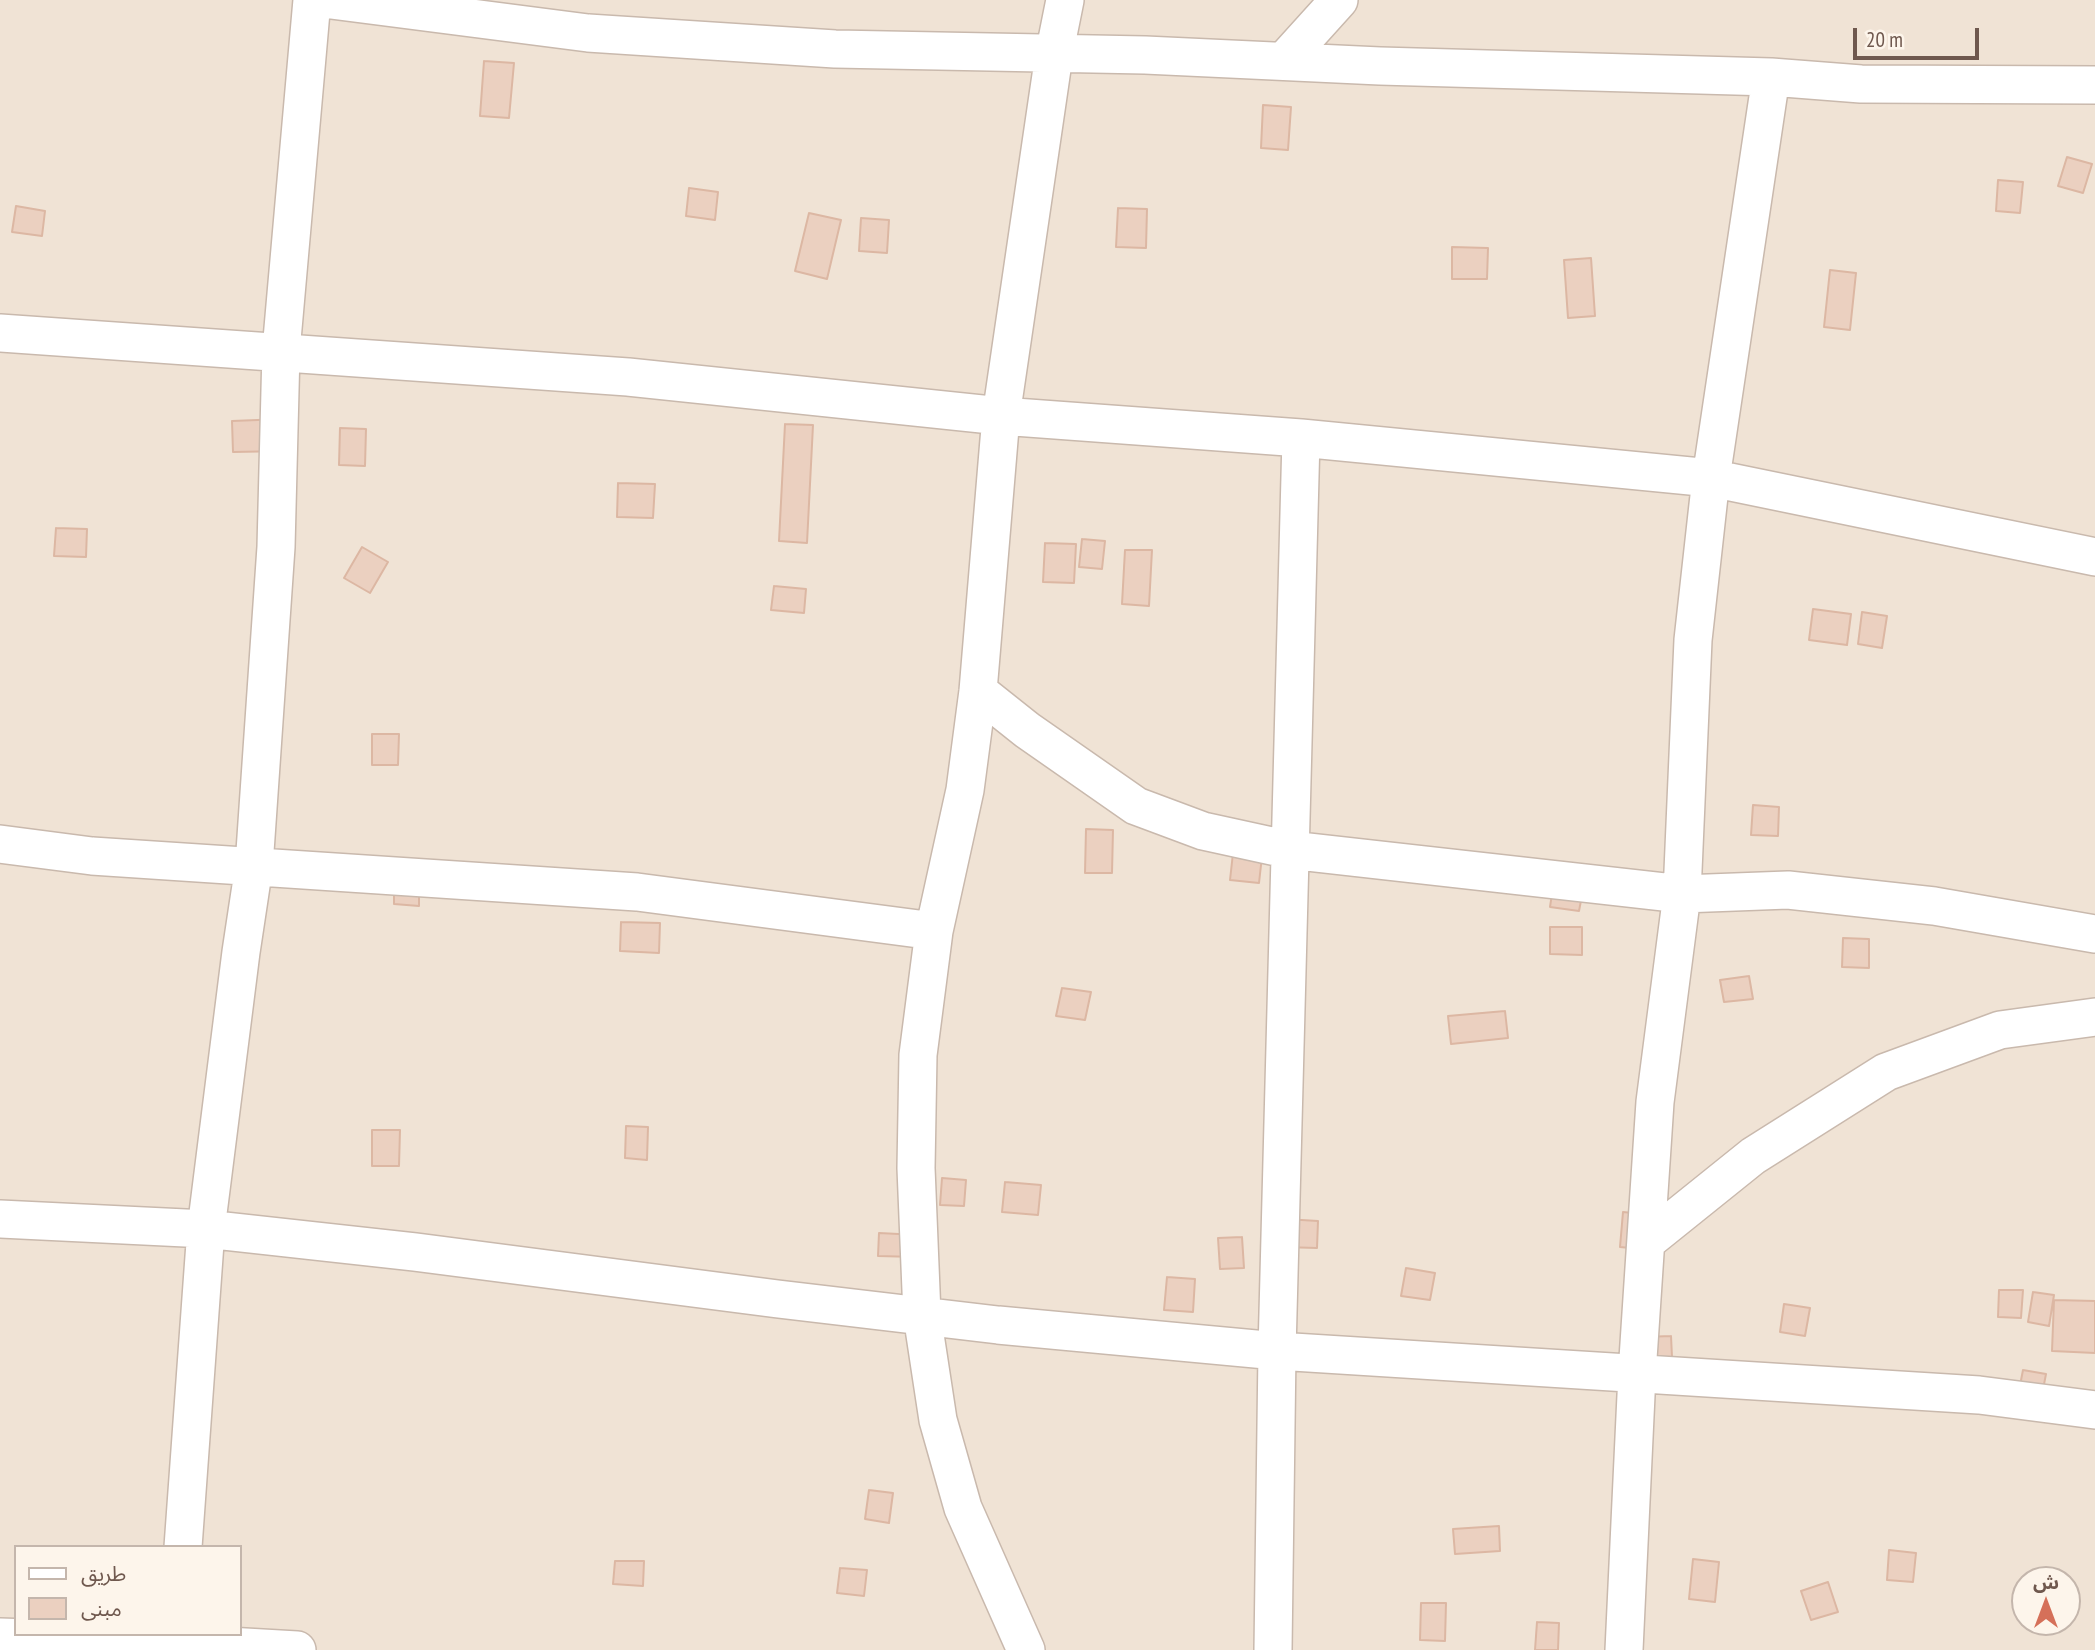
<!DOCTYPE html>
<html>
<head>
<meta charset="utf-8">
<style>
	body { margin:0 }
	#map { position:relative; width:2095px; height:1650px; overflow:hidden; background:#f9f1e5; font-family:"PT Sans Narrow","Noto Sans Arabic",sans-serif }
	canvas { display:block }
	.legend { position:absolute; left:14px; top:1545px; width:228px; height:91px; box-sizing:border-box; background:#fdf5eb; border:2px solid #c4b6ac; margin:0; padding:9px 12px; list-style:none; font-size:21px; color:#6f584e }
	.legend li { display:flex; align-items:center; gap:14px; height:35px }
	.legend b { width:35px; border:2px solid #c4b6ac }
	.north { position:absolute; left:2011px; top:1566px; width:70px; height:70px; box-sizing:border-box; background:#fdf5eb; border:2px solid #c4b6ac; border-radius:50%; rotate:0deg; font-size:19px; font-weight:700; line-height:28px; text-align:center; color:#6f584e }
	.north::after { content:''; display:block; margin:auto; width:24px; height:32px; background:#d57059; clip-path:polygon(50% 0,100% 100%,50% 72%,0 100%) }
	.scale { position:absolute; left:1853px; top:28px; width:126px; height:32px; box-sizing:border-box; border:4px solid #6f584e; border-top:0; padding-left:9px; font-size:21px; line-height:24px; white-space:nowrap; color:#6f584e; -webkit-text-stroke:5px #fdf5eb; paint-order:stroke }
</style>
</head>
<body>
<div id="map">
<canvas width="2095" height="1650"></canvas>
<ul class="legend">
<li><b style="height:9px;background:#fff"></b>طريق</li>
<li><b style="height:19px;background:#ebd0c0"></b>مبنى</li>
</ul>
<div class="north">ش</div>
<div class="scale">20 m</div>
</div>
<script>
const ctx = document.querySelector('canvas').getContext('2d');
ctx.lineJoin = 'round';
function paint(path, color) {
  ctx.fillStyle = color;
  ctx.fill(path, 'evenodd');
}
function poly(rows) {
  const path = new Path2D();
  for (const r of rows) {
    path.moveTo(r[0], r[1]);
    for (let i = 2; i < r.length; i += 2) path.lineTo(r[i], r[i + 1]);
  }
  return path;
}
function stroke(path, color, width, dash) {
  ctx.strokeStyle = color;
  ctx.lineWidth = width;
  ctx.lineCap = dash ? 'butt' : 'round';
  ctx.setLineDash(dash || []);
  ctx.stroke(path);
}
const residential = poly([
	[0,0,2095,0,2095,1650,0,1650],
	[16,1547,240,1547,240,1634,16,1634],
	[2025,1580,2067,1580,2067,1622,2025,1622]
]);
const building = poly([
	[484,61,514,63,509,118,480,116,484,61],
	[1263,105,1291,107,1288,150,1261,148,1263,105],
	[2067,157,2092,164,2083,193,2058,186,2067,157],
	[1998,180,2023,182,2020,213,1996,211,1998,180],
	[689,188,718,192,715,220,686,216,689,188],
	[16,206,45,211,42,236,12,232,16,206],
	[1118,208,1147,209,1146,248,1116,247,1118,208],
	[809,213,841,220,827,279,795,271,809,213],
	[861,218,889,220,887,253,859,251,861,218],
	[1452,247,1488,248,1487,279,1452,279,1452,247],
	[1591,258,1595,316,1568,318,1564,260,1591,258],
	[1830,270,1856,273,1850,330,1824,327,1830,270],
	[283,419,285,451,233,452,232,421,283,419],
	[785,424,813,425,807,543,779,541,785,424],
	[340,428,366,429,365,466,339,465,340,428],
	[618,483,655,484,653,518,617,517,618,483],
	[56,528,87,529,86,557,54,556,56,528],
	[1082,539,1105,541,1102,569,1079,567,1082,539],
	[1045,543,1076,544,1074,583,1043,582,1045,543],
	[362,547,388,562,370,593,344,578,362,547],
	[1125,550,1152,550,1149,606,1122,604,1125,550],
	[774,586,806,589,804,613,771,610,774,586],
	[1813,609,1851,614,1847,645,1809,640,1813,609],
	[1862,612,1887,616,1882,648,1858,644,1862,612],
	[372,734,399,734,398,765,372,765,372,734],
	[1753,805,1779,807,1778,836,1751,835,1753,805],
	[1086,829,1113,830,1112,873,1085,873,1086,829],
	[1233,853,1262,856,1259,883,1230,880,1233,853],
	[394,880,419,880,419,906,394,904,394,880],
	[1554,880,1584,885,1579,911,1550,907,1554,880],
	[621,922,660,923,659,953,620,951,621,922],
	[1550,927,1582,927,1582,955,1550,954,1550,927],
	[1843,938,1869,939,1869,968,1842,967,1843,938],
	[1749,976,1753,999,1724,1002,1720,980,1749,976],
	[1062,988,1091,992,1085,1020,1056,1016,1062,988],
	[1505,1011,1508,1038,1451,1044,1448,1016,1505,1011],
	[626,1126,648,1127,647,1160,625,1158,626,1126],
	[372,1130,400,1130,399,1166,372,1166,372,1130],
	[942,1178,966,1180,964,1206,940,1205,942,1178],
	[1005,1182,1041,1185,1038,1215,1002,1212,1005,1182],
	[1623,1212,1653,1215,1650,1250,1620,1247,1623,1212],
	[1285,1219,1318,1221,1317,1248,1283,1247,1285,1219],
	[879,1233,918,1235,917,1257,878,1256,879,1233],
	[1242,1237,1244,1268,1220,1269,1218,1238,1242,1237],
	[1406,1268,1435,1273,1430,1300,1401,1296,1406,1268],
	[1167,1277,1195,1279,1193,1312,1164,1310,1167,1277],
	[1999,1290,2023,1290,2021,1318,1998,1317,1999,1290],
	[2033,1292,2054,1295,2049,1326,2028,1322,2033,1292],
	[2054,1300,2095,1301,2095,1353,2052,1351,2054,1300],
	[1784,1304,1810,1308,1805,1336,1780,1332,1784,1304],
	[1671,1336,1672,1357,1644,1359,1643,1337,1671,1336],
	[2023,1370,2046,1374,2039,1410,2016,1406,2023,1370],
	[869,1490,893,1493,889,1523,865,1519,869,1490],
	[1499,1526,1500,1551,1455,1554,1453,1529,1499,1526],
	[1889,1550,1916,1553,1913,1582,1887,1580,1889,1550],
	[1693,1559,1719,1562,1715,1602,1689,1599,1693,1559],
	[615,1561,644,1561,643,1586,613,1584,615,1561],
	[840,1568,867,1570,864,1596,837,1593,840,1568],
	[1828,1582,1838,1612,1811,1620,1801,1591,1828,1582],
	[1421,1603,1446,1603,1445,1641,1420,1640,1421,1603],
	[1537,1622,1559,1623,1558,1650,1535,1650,1537,1622]
]);
const street = poly([
	[331,0,588,33,835,49,1145,55,1380,66,1771,77,1861,84,2095,85],
	[1284,61,1339,0],
	[0,333,628,377,1001,416,1301,438,1711,478,2095,557],
	[978,691,1027,730,1136,806,1203,831,1290,850,1682,894,1788,890,1934,906,2095,934],
	[0,844,92,856,637,892,934,931],
	[0,1219,206,1229,415,1252,778,1299,998,1325,1277,1351,1979,1395,2095,1410],
	[1646,1242,1753,1156,1886,1072,2000,1030,2095,1017],
	[183,1547,206,1229,241,952,254,866,276,547,281,351,312,0],
	[0,1637,176,1643,297,1650],
	[1026,1650,963,1508,938,1420,922,1315,916,1168,918,1055,934,931,965,790,978,691,1001,416,1054,55,1065,0],
	[1273,1650,1277,1351,1301,438],
	[1624,1650,1637,1374,1655,1102,1682,894,1693,640,1711,478,1771,77]
]);
paint(residential, '#f0e3d5');
paint(building, '#ebd0c0');
stroke(building, '#dcb7a3', 2);
stroke(street, '#c9b9ad', 40);
stroke(street, '#fff', 37);
</script>
</body>
</html>
